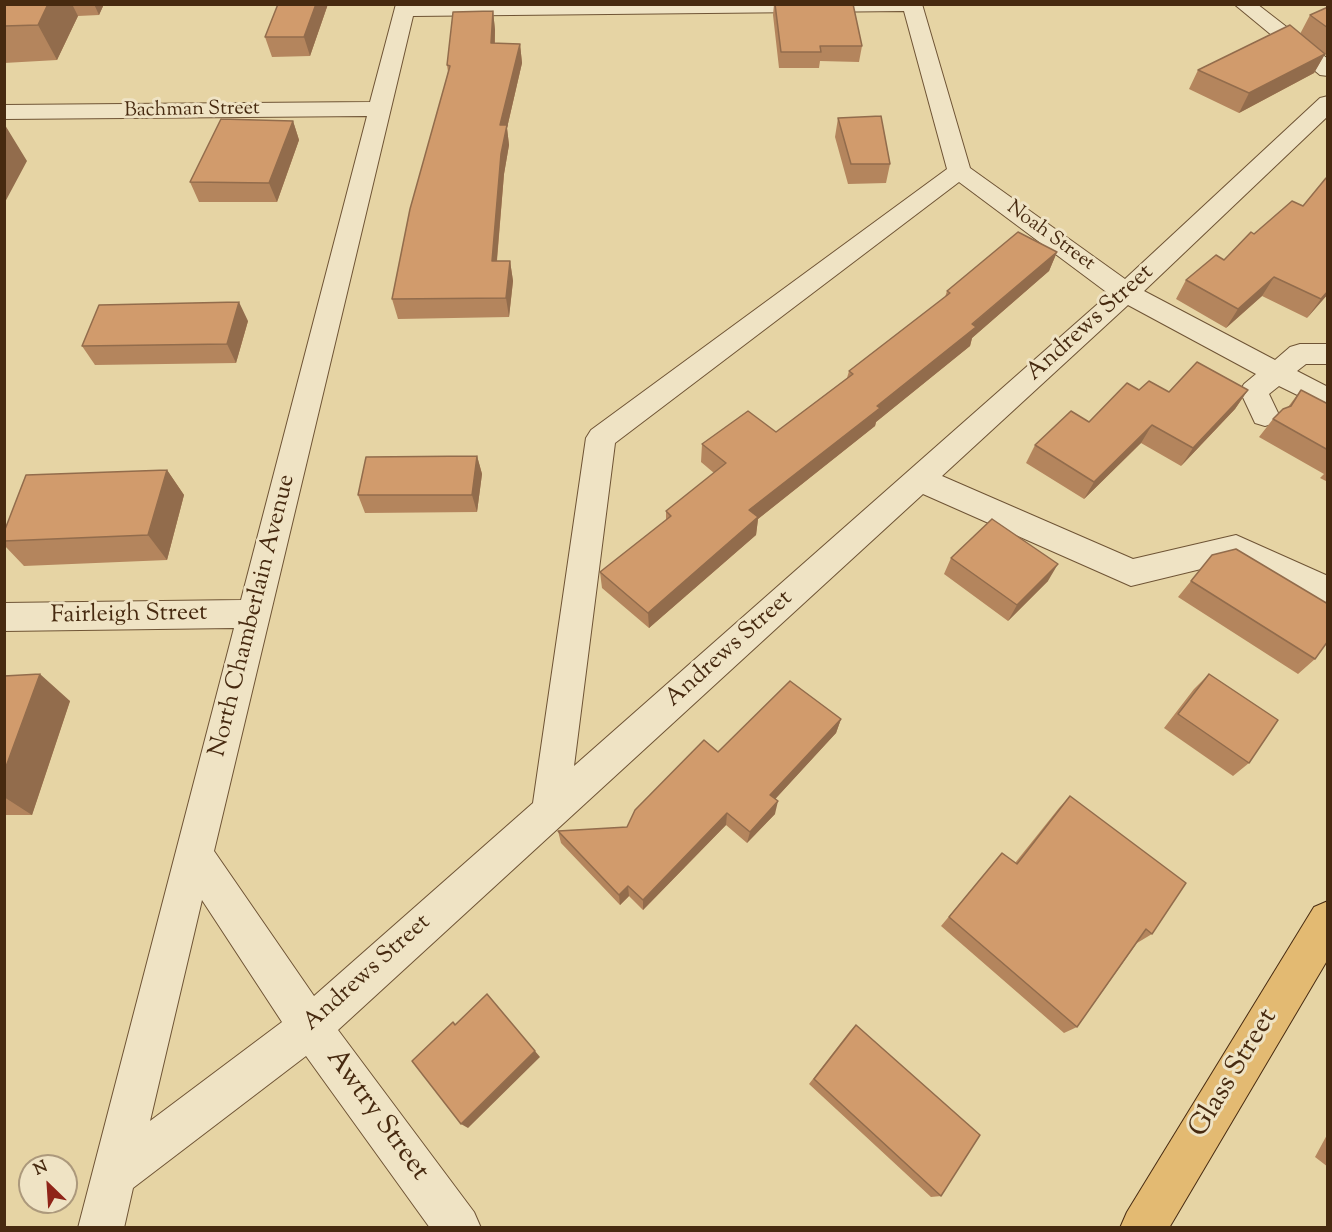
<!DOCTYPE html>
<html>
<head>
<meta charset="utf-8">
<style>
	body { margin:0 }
	#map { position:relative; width:1332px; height:1232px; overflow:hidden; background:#e6d4a4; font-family:"Sorts Mill Goudy",serif }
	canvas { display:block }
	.frame { position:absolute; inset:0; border:6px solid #472a10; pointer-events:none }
	.north { position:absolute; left:18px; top:1154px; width:60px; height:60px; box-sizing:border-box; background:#efe3c4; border:2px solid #ac997c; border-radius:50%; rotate:335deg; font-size:16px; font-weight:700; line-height:24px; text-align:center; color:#472a10 }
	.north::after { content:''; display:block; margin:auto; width:21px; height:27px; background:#8f2418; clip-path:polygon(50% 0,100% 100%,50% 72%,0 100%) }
</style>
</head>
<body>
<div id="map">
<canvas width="1332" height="1232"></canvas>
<div class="frame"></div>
<div class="north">N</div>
</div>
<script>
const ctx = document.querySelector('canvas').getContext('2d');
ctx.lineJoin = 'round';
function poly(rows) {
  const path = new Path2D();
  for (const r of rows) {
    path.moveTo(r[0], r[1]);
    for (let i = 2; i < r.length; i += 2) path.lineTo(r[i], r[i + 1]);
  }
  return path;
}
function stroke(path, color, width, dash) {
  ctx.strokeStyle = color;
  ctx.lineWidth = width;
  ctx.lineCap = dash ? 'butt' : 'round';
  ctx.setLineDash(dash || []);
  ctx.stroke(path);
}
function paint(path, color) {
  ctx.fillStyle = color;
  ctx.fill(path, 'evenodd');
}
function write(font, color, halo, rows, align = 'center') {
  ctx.font = font + ' "Sorts Mill Goudy",serif';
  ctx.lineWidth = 6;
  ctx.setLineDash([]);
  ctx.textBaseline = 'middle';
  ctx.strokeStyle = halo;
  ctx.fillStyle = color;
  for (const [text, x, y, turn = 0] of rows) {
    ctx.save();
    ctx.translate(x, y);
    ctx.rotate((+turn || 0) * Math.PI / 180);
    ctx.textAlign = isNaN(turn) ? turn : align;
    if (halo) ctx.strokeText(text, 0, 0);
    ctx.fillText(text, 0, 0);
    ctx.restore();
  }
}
const minor = poly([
	[396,4,922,4,970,168,1125,279,1320,98,1328,96,1328,116,1144,291,1275,360,1290,347,1300,344,1328,344,1328,364,1306,364,1297,371,1328,387,1328,410,1279,386,1269,394,1279,415,1275,423,1265,426,1255,423,1240,391,1244,384,1256,374,1128,305,942,476,1133,559,1236,535,1328,576,1328,604,1234,561,1131,586,923,494,338,1030,474,1212,481,1228,430,1228,306,1056,133,1188,124,1228,78,1228,234,628,4,631,4,603,241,600,367,116,4,119,4,105,370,102,396,4],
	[904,11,947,169,591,430,586,438,533,803,314,996,214,851,413,16,904,11],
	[959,182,1109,294,574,766,615,443,959,182],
	[202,900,282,1022,150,1121,202,900],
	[1234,4,1257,4,1328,59,1328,76,1320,75,1234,4]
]);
const major = poly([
	[1328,901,1328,959,1169,1228,1120,1228,1127,1212,1314,907,1328,901]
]);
const wall = poly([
	[4,4,104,4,99,15,78,16,57,60,4,63],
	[328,4,310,56,272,57,265,37],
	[774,4,853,4,862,46,859,62,820,61,819,68,779,68,773,15],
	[1328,7,1328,56,1325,54,1314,73,1239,113,1189,89,1198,70,1300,34,1310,15],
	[493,11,495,30,495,43,520,44,522,63,507,128,509,145,504,174,497,261,510,261,513,281,509,317,398,319,392,299,448,72,447,65],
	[838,118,890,164,886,183,848,184,835,137],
	[293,121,299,140,277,202,199,202,190,182],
	[1328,179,1328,294,1307,318,1262,296,1226,328,1176,299,1186,280,1224,260,1254,234,1303,206],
	[1057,252,1049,271,972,338,970,346,876,422,875,426,758,519,756,535,649,628,602,588,600,572,666,520,666,511,714,473,701,462,702,444,776,432,847,378,849,371,945,297,947,291],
	[248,321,236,363,95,365,82,346],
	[1139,390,1169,392,1248,390,1235,409,1181,466,1141,443,1084,499,1026,463,1035,445,1089,422],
	[1301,390,1328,404,1328,482,1320,478,1324,474,1259,437,1273,419,1288,407],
	[477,456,482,474,477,512,365,513,358,495],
	[167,470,184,495,167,560,24,566,4,545,4,532],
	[1212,555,1315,659,1298,674,1178,597],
	[951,558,1048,581,1008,621,944,574],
	[1209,674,1249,763,1233,776,1164,728,1194,689],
	[4,676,70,701,32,815,4,815],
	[841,719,836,733,775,799,775,814,747,843,726,825,643,910,629,896,620,905,561,843,558,831,627,827,718,752],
	[1070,796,1152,934,1137,943,1077,1027,1064,1033,941,926,1002,853,1015,863,1059,808],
	[856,1025,941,1196,931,1197,809,1084,850,1031],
	[1328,1133,1328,1167,1315,1157]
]);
const shadedWall = poly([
	[48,4,72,4,78,16,57,60,38,25],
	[94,4,104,4,99,15],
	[316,4,328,4,310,56,304,37],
	[493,11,495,30,494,62,491,43],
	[520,44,522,63,507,128,509,145,504,174,495,281,492,261,500,125],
	[1325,54,1314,73,1239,113,1249,93],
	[293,121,299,140,277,202,269,183],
	[5,125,27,161,4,204,4,126],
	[1057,252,1049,271,972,338,970,346,876,422,875,426,758,519,756,535,649,628,648,613,749,510,877,406],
	[510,261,513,281,509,317,506,298],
	[1274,277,1262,296,1226,328,1238,309],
	[1328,291,1328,294,1307,318,1321,299],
	[239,302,248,321,236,363,227,344],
	[1248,390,1235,409,1181,466,1193,448],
	[1152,425,1141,443,1084,499,1094,482],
	[477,456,482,474,477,512,472,495],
	[167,470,184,495,167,560,148,535],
	[1058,564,1048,581,1008,621,1017,605],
	[40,674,70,701,32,815,4,797,4,772],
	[841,719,836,733,767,808,770,795],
	[778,801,775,814,747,843,750,832],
	[727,813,726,825,643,910,643,900],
	[628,886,629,896,620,905,619,895],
	[535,1051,540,1057,468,1128,461,1124]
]);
const building = poly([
	[4,4,48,4,38,25,4,26,4,4],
	[278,4,316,4,304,37,265,37,278,4],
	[775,4,853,4,862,46,820,46,821,52,781,52,775,4],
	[1328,7,1328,28,1310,15,1328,7],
	[493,11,491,43,520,44,500,125,507,125,501,154,492,261,510,261,506,298,392,299,410,209,450,66,447,65,453,12,493,11],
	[1290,25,1325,54,1249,93,1198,70,1290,25],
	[881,116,890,164,851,164,838,118,881,116],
	[221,119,293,121,269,183,190,182,221,119],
	[1326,178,1328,179,1328,291,1321,299,1274,277,1238,309,1186,280,1216,255,1224,260,1251,232,1254,234,1292,201,1303,206,1326,178],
	[1018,232,1057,252,972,324,976,327,877,406,880,408,749,510,758,517,648,613,600,572,671,516,666,511,726,463,702,444,748,411,776,432,853,374,849,371,950,293,947,291,1018,232],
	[239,302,227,344,82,346,99,305,239,302],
	[1197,362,1248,390,1193,448,1152,425,1094,482,1035,445,1071,411,1089,422,1127,383,1139,390,1149,381,1169,392,1197,362],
	[1301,390,1328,404,1328,450,1273,419,1283,409,1291,406,1301,390],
	[477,456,472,495,358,495,366,457,477,456],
	[167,470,148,535,4,541,4,532,26,475,167,470],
	[992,519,1058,564,1017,605,951,558,992,519],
	[1236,549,1328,604,1328,641,1315,659,1191,581,1212,555,1236,549],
	[40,674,4,772,4,676,40,674],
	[1209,674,1278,720,1249,763,1178,714,1209,674],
	[790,681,841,719,770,795,778,801,750,832,727,813,643,900,628,886,619,895,558,831,627,827,635,810,704,740,718,752,790,681],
	[1070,796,1186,883,1152,934,1146,929,1077,1027,949,917,1002,853,1017,864,1070,796],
	[487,994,535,1051,461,1124,412,1061,453,1022,455,1025,487,994],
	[856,1025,980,1135,941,1196,814,1079,856,1025]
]);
const farStreetnames = [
	["Bachman Street",192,111,-1],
	["Noah Street",1050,237,36]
];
const streetNames = [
	["Andrews Street",1091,324,-42],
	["Fairleigh Street",129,616,-1],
	["North Chamberlain Avenue",254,616,-76],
	["Andrews Street",730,650,-42],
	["Andrews Street",368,974,-42]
];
const nearStreetnames = [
	["Glass Street",1235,1074,-59],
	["Awtry Street",376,1116,54]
];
stroke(minor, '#6f5435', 2);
stroke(major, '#472a10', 2);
paint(minor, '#efe3c4');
paint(major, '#e3ba72');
paint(wall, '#b4855d');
paint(shadedWall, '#926c4c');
paint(building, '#d19b6c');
stroke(building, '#926c4c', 1.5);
write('20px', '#472a10', '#efe3c4', farStreetnames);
write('24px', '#472a10', '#efe3c4', streetNames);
write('28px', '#472a10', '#efe3c4', nearStreetnames);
</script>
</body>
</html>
